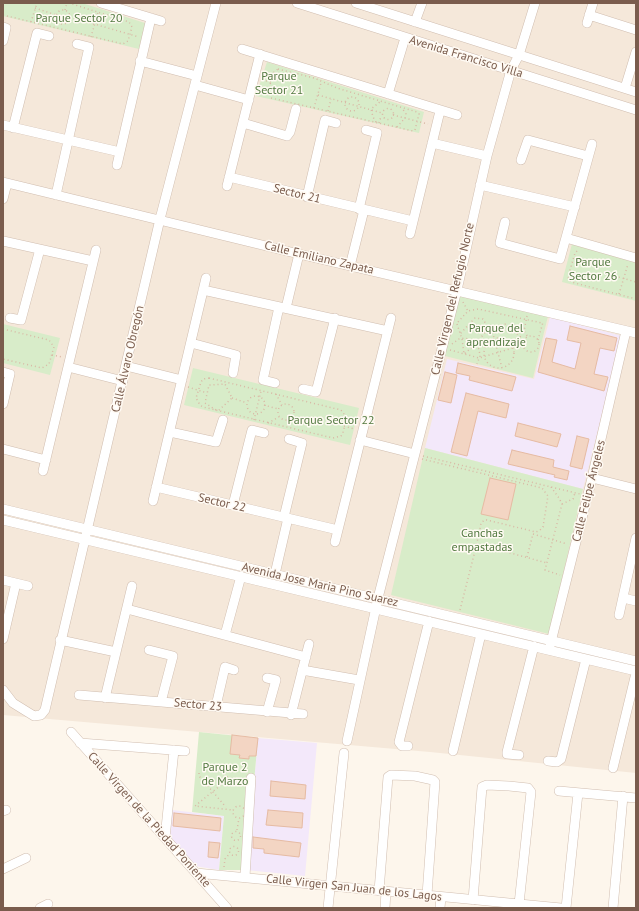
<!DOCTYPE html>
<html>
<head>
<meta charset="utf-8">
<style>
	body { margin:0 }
	#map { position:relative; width:639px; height:911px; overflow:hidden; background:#fdf6ec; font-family:"PT Sans",sans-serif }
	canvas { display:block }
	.frame { position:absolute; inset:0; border:4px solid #7a5c4d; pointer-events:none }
</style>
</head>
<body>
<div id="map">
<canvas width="639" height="911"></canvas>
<div class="frame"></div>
</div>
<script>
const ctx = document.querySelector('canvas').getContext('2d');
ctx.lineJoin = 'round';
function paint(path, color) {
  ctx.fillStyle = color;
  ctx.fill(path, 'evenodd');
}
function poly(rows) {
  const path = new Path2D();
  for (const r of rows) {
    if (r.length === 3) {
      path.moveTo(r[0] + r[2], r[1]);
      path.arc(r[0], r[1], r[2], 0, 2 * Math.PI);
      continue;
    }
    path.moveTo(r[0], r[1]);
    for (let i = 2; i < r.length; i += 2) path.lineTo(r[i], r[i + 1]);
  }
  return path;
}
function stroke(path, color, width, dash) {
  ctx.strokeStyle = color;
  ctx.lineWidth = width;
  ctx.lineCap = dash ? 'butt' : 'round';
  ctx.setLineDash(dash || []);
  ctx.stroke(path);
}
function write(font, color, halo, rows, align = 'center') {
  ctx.font = font + ' "PT Sans",sans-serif';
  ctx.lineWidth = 3;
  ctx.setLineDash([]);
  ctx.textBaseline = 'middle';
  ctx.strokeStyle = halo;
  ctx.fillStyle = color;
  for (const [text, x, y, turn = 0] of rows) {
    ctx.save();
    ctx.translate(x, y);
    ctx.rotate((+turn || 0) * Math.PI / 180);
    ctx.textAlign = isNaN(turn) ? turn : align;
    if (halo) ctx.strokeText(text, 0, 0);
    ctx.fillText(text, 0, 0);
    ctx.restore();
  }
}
const residential = poly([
	[3,3,636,3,636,773,430,752,3,715]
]);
const education = poly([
	[550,317,622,336,583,489,425,448,447,359,534,379],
	[258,738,317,743,305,876,246,870],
	[172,810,224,816,219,870,195,866,170,837]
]);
const green = poly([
	[3,3,82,3,145,23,139,49,3,16],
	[267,62,424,112,419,133,256,96],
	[572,244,636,261,636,301,562,282],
	[460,294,548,316,533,378,445,356],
	[3,324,60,338,50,375,3,363],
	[193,368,359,408,350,445,184,405],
	[425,448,583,489,549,634,391,595],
	[199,732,258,738,246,870,219,870,224,816,192,812]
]);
const building = poly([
	[570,326,617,338,614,351,600,348,594,374,608,377,604,391,538,372,546,338,557,340,552,362,575,369,581,343,567,340,570,326],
	[458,363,516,377,512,391,469,380,470,376,456,373,458,363],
	[445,372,457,375,451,403,438,400,445,372],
	[466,393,509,404,506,418,478,411,467,456,451,452,466,393],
	[518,423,561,434,557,447,515,436,518,423],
	[577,436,589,439,582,469,570,466,577,436],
	[512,450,554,460,553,467,569,471,567,480,554,477,555,475,508,464,512,450],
	[490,478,516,484,508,520,481,514,490,478],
	[232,735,258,738,256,756,249,756,249,759,239,758,240,755,230,754,232,735],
	[271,781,306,785,305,799,270,796,271,781],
	[268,810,303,813,302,828,266,825,268,810],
	[174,813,221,818,220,831,173,826,174,813],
	[253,837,301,843,299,857,264,853,264,849,253,848,253,837],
	[209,842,220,843,218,858,208,857,209,842]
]);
const path = poly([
	[35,8,56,15],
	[65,10,67,3],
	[63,17,7],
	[3,15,123,44,128,41,132,27,129,22,69,3],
	[70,17,139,37],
	[31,22,37,3],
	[91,37,98,12],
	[278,69,314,78,337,88,417,112,419,114,415,130,413,131,271,98,268,91,274,72,278,69],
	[262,80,271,82],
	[318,95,382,113],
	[352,104,7],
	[314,108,321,83],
	[388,114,5.5],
	[328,111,331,99],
	[393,115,428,124],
	[376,122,373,117,371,109,381,101],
	[379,123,380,119,383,118],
	[397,127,405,118,406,114,402,108],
	[577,251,575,253,568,277,571,282,636,299],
	[615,276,636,282],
	[619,294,628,264],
	[463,302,468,311],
	[527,316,524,331,528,337],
	[458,322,468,311,478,309,542,323],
	[457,324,462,339,464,354,476,344,486,331,487,326,483,319,475,318,460,334],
	[3,329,49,340,54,347,49,364,42,368,3,359],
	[531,344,8],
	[499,353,15],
	[538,340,543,322],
	[452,344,459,339,465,338,471,340,479,349,480,356,477,364],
	[450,350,479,358,523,345],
	[52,355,62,357],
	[502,368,493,334,497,326,506,324,524,340],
	[209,378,341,410,347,418,343,432,341,436,333,438,203,407,200,405,196,398,201,382,203,379,209,378],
	[188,387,207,393],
	[276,394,282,405],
	[256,405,9],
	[232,398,247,403],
	[286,412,8],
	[264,405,278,409],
	[216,410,205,403,209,385,225,384,232,398,218,411],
	[254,420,261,391],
	[268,423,279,417],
	[344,426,354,429],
	[423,456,580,494],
	[422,459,542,488,548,496,543,527,540,530,536,532,487,520,484,520,481,524,476,547],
	[551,487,559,498,562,504,545,570,560,575],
	[562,504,573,499,575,493],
	[533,534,567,544],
	[527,557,533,534],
	[460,610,476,547,481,545,547,563],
	[199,773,199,776,226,807],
	[227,776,227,780,195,806,233,810],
	[239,812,6],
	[237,830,239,818],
	[236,836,4.5],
	[234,851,4.5],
	[224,867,225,859,230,853]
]);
const minor = poly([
	[101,3,161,21],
	[297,3,636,110],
	[356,3,636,92],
	[589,15,636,30],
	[415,22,422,3],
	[587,23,593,3],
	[3,27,6,28,3,41],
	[242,49,457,115],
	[140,61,197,76],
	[195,85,249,100],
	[625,88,636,52],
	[388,94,405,38],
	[243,123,287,136,290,132,296,109],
	[3,125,120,152],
	[13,128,37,33,49,36],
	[432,143,487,156],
	[521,160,528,140,588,156],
	[117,165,151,18],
	[229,177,413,221],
	[3,182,299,254,636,333],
	[480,185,575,207],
	[227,186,260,54],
	[56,195,89,47,77,44],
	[307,197,325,120,336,123],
	[3,199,7,183],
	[359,209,377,133,366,130],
	[505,222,500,243,560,259,592,144],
	[410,234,440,111],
	[566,238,636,258],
	[3,241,93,261],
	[350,266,364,210],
	[203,290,388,331],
	[286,308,299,254],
	[10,318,21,320,40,249],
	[191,343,236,355,233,373],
	[126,366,182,380],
	[68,367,123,381],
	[3,372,10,374,3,404],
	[275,383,263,380,279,307],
	[303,389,316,392,335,318],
	[170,432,216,442,223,420],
	[360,440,415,454],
	[3,449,46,460],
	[43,471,96,250],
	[592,478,636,489],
	[156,487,338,530],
	[153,501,206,278],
	[233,505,252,430,264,433],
	[3,509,636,661],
	[284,517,302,443,289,439],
	[3,520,636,671],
	[335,542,391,318],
	[275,574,288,518],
	[3,580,28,586],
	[623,598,636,601],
	[127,609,306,657],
	[619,615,636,538],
	[225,635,241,576],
	[3,639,16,583],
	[60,640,116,652],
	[550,646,592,478,626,331],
	[149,650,173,656,161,702],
	[302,670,359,680],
	[267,678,276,680,267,712],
	[3,690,13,703,34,716,41,715,45,710,160,219,216,3],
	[79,695,303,714],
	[105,698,132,586],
	[216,706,225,667,234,670],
	[291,715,309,644],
	[71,732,227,908],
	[347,741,378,598,457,290,487,156,511,70,519,55,535,3],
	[80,743,185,751],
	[408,746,402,746,399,742,429,621],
	[453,751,481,634],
	[519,755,507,754,507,752,534,646],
	[548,761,557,762,561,759,586,659],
	[613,768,636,673],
	[559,791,636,798],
	[3,811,6,810],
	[165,838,174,750],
	[3,869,26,858],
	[196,873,561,908],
	[245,877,251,778],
	[379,891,388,777,391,775,415,776,433,780,435,782,427,895],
	[473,900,482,787,487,785,509,786,528,788,531,792,519,904],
	[40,908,48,904],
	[328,908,344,753],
	[385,908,386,891],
	[440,908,441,897],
	[566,908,578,793],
	[613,908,623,796]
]);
const parkNames = [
	["Parque Sector 20",79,19],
	["Parque",279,77],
	["Sector 21",279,91],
	["Parque",593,263],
	["Sector 26",593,277],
	["Parque del",496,329],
	["aprendizaje",496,343],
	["Parque Sector 22",331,421],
	["Canchas",482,534],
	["empastadas",482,548],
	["Parque 2",225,768],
	["de Marzo",225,782]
];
const streetNames = [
	["Avenida Francisco Villa",466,57,17],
	["Sector 21",297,194,14],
	["Calle Emiliano Zapata",319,258,13],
	["Calle Virgen del Refugio Norte",453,299,-77],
	["Calle Álvaro Obregón",128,359,-77],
	["Calle Felipe Ángeles",589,491,-76],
	["Sector 22",222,503,13],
	["Avenida Jose Maria Pino Suarez",320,585,13],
	["Sector 23",198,705,5],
	["Calle Virgen de la Piedad Poniente",149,820,48],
	["Calle Virgen San Juan de los Lagos",354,888,6]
];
paint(residential, '#f5e8da');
paint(education, '#f3e8fa');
paint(green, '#d8ecc9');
paint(building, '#f3d5c3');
stroke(building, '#e6bba3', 1);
stroke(minor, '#d1beb0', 10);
stroke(path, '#d9b8a5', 1.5, [1, 3]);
stroke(minor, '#fff', 9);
write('12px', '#537a41', '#fffaf3', parkNames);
write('12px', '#7a5c4d', '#fffaf3', streetNames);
</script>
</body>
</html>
